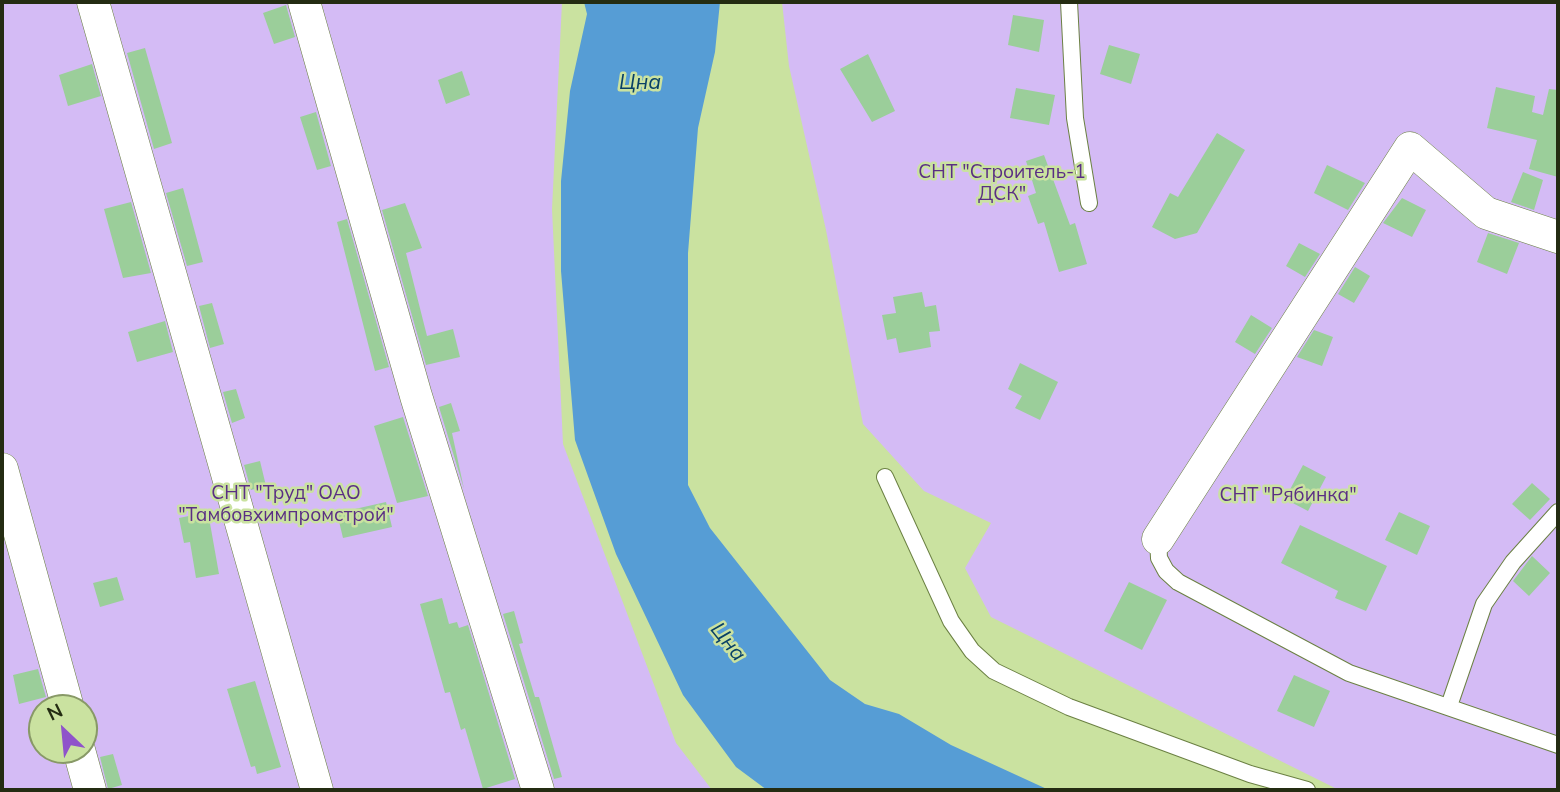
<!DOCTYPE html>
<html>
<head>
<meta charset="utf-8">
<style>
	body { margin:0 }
	#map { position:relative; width:1560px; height:792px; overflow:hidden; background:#cae2a0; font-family:Mulish,sans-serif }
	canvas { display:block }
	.frame { position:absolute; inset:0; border:4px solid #242c12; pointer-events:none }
	.north { position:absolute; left:28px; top:694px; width:70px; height:70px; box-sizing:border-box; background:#cae2a0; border:2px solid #889967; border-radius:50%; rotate:334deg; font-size:19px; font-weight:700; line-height:28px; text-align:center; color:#242c12 }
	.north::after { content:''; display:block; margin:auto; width:24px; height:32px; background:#8f53ca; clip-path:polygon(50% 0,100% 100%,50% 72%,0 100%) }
</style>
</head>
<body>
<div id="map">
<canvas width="1560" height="792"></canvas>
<div class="frame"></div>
<div class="north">N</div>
</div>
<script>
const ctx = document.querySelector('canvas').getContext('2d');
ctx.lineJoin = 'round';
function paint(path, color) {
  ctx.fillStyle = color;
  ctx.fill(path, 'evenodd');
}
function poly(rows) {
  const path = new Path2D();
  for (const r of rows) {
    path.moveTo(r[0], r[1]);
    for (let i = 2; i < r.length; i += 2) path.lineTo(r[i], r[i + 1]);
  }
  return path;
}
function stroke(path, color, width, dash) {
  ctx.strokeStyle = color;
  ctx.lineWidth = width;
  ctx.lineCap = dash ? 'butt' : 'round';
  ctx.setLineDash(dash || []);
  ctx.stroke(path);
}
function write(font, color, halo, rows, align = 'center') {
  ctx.font = font + ' Mulish,sans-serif';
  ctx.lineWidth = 5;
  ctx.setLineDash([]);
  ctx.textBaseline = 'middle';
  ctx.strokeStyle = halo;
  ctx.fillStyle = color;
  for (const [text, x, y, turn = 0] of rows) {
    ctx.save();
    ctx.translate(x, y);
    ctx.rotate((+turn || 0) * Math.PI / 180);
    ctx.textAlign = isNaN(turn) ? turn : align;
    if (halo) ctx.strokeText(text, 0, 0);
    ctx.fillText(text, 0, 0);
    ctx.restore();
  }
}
const green = poly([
	[2,2,562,2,552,209,563,444,676,743,712,790,2,790],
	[42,708,84,708,84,750,42,750],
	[782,2,1558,2,1558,790,1339,790,991,617,965,568,991,523,924,491,863,424,826,230,789,66]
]);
const water = poly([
	[584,2,720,2,715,52,698,128,688,253,688,485,710,528,830,680,865,704,899,714,951,745,1049,790,767,790,736,767,683,695,616,554,575,440,561,271,561,181,570,91,587,14]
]);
const building = poly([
	[286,5,295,37,274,44,263,13],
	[1013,15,1044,20,1039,52,1008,45],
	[1109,45,1140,54,1131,84,1100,74],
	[145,48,172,143,154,149,127,53],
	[868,54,895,111,872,122,840,69],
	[92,64,101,96,68,106,59,75],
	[462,71,470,95,446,104,438,80],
	[1496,87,1535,96,1532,112,1543,115,1549,89,1558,90,1558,177,1529,169,1537,140,1487,128],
	[1016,88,1055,95,1049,125,1010,118],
	[316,112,331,166,317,170,300,117],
	[1217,133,1245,150,1197,233,1175,239,1152,227,1170,193,1178,197],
	[1044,155,1070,225,1075,223,1087,264,1059,272,1044,222,1038,224,1028,196,1036,193,1026,161],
	[1327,165,1365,183,1348,210,1314,193],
	[1523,172,1543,180,1534,210,1511,202],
	[183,188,203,262,187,266,166,193],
	[1402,198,1426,210,1412,237,1383,223],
	[131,202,151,273,123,278,104,209],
	[405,203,422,248,406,253,427,336,453,329,460,357,426,365,382,210],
	[347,219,389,367,375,371,337,222],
	[1488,233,1519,243,1507,274,1477,262],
	[1299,243,1320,254,1305,277,1286,266],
	[1355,267,1370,276,1354,303,1338,294],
	[922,292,925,307,936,305,940,331,929,332,931,347,899,353,896,338,887,340,882,315,896,313,893,297],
	[212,303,224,344,210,348,199,306],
	[1251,315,1272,328,1255,354,1235,342],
	[165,321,173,352,137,362,128,332],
	[1314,330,1333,337,1322,366,1297,357],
	[1020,363,1058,382,1040,420,1015,408,1022,396,1008,389],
	[236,389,245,418,232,423,223,392],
	[451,403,460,431,452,433,464,489,439,407],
	[403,417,428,496,397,503,374,426],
	[260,461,266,486,251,490,244,465],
	[1303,465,1326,477,1308,511,1285,499],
	[1532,483,1550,499,1530,520,1512,504],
	[386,502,392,527,343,538,337,513],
	[208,512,219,574,196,578,190,542,184,543,179,518],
	[1399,512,1430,526,1417,555,1385,540],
	[1300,525,1387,566,1366,611,1335,598,1338,591,1281,563],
	[1532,556,1550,573,1529,596,1513,581],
	[117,577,124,600,100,607,93,583],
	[1129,582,1167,600,1142,650,1104,631],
	[442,598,449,624,457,622,459,628,468,625,515,779,483,789,465,728,461,730,450,692,445,693,420,604],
	[514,611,523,643,519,644,535,697,539,697,562,777,554,779,503,614],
	[38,669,46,697,19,704,13,675],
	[1294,675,1330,691,1314,727,1277,711],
	[255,681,281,767,257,774,255,766,251,767,227,689],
	[113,754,122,785,108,789,100,757]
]);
const service = poly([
	[1069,2,1075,118,1089,203],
	[885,477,951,621,972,651,994,671,1069,707,1250,774,1307,790],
	[1158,539,1159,558,1166,571,1178,582,1349,673,1558,745],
	[1449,706,1484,604,1513,562,1558,512]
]);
const minor = poly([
	[93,2,317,790],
	[304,2,416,396,538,790],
	[2,469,68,708],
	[1158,539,1410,148,1486,213,1558,237],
	[79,750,90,790]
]);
const parkNames = [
	["СНТ \"Строитель-1",1002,172],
	["ДСК\"",1002,194],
	["СНТ \"Труд\" ОАО",286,493],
	["\"Тамбовхимпромстрой\"",286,515],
	["СНТ \"Рябинка\"",1288,495]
];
const waterNames = [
	["Цна",640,83],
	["Цна",728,642,51]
];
paint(green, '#d4bbf5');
paint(water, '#569dd5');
paint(building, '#9bce9a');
stroke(service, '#6b8043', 18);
stroke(minor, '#6b8043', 33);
stroke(service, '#fff', 16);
stroke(minor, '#fff', 32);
write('19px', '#5a2e84', '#cae2a0', parkNames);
write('italic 21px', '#084066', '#cae2a0', waterNames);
</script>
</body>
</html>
